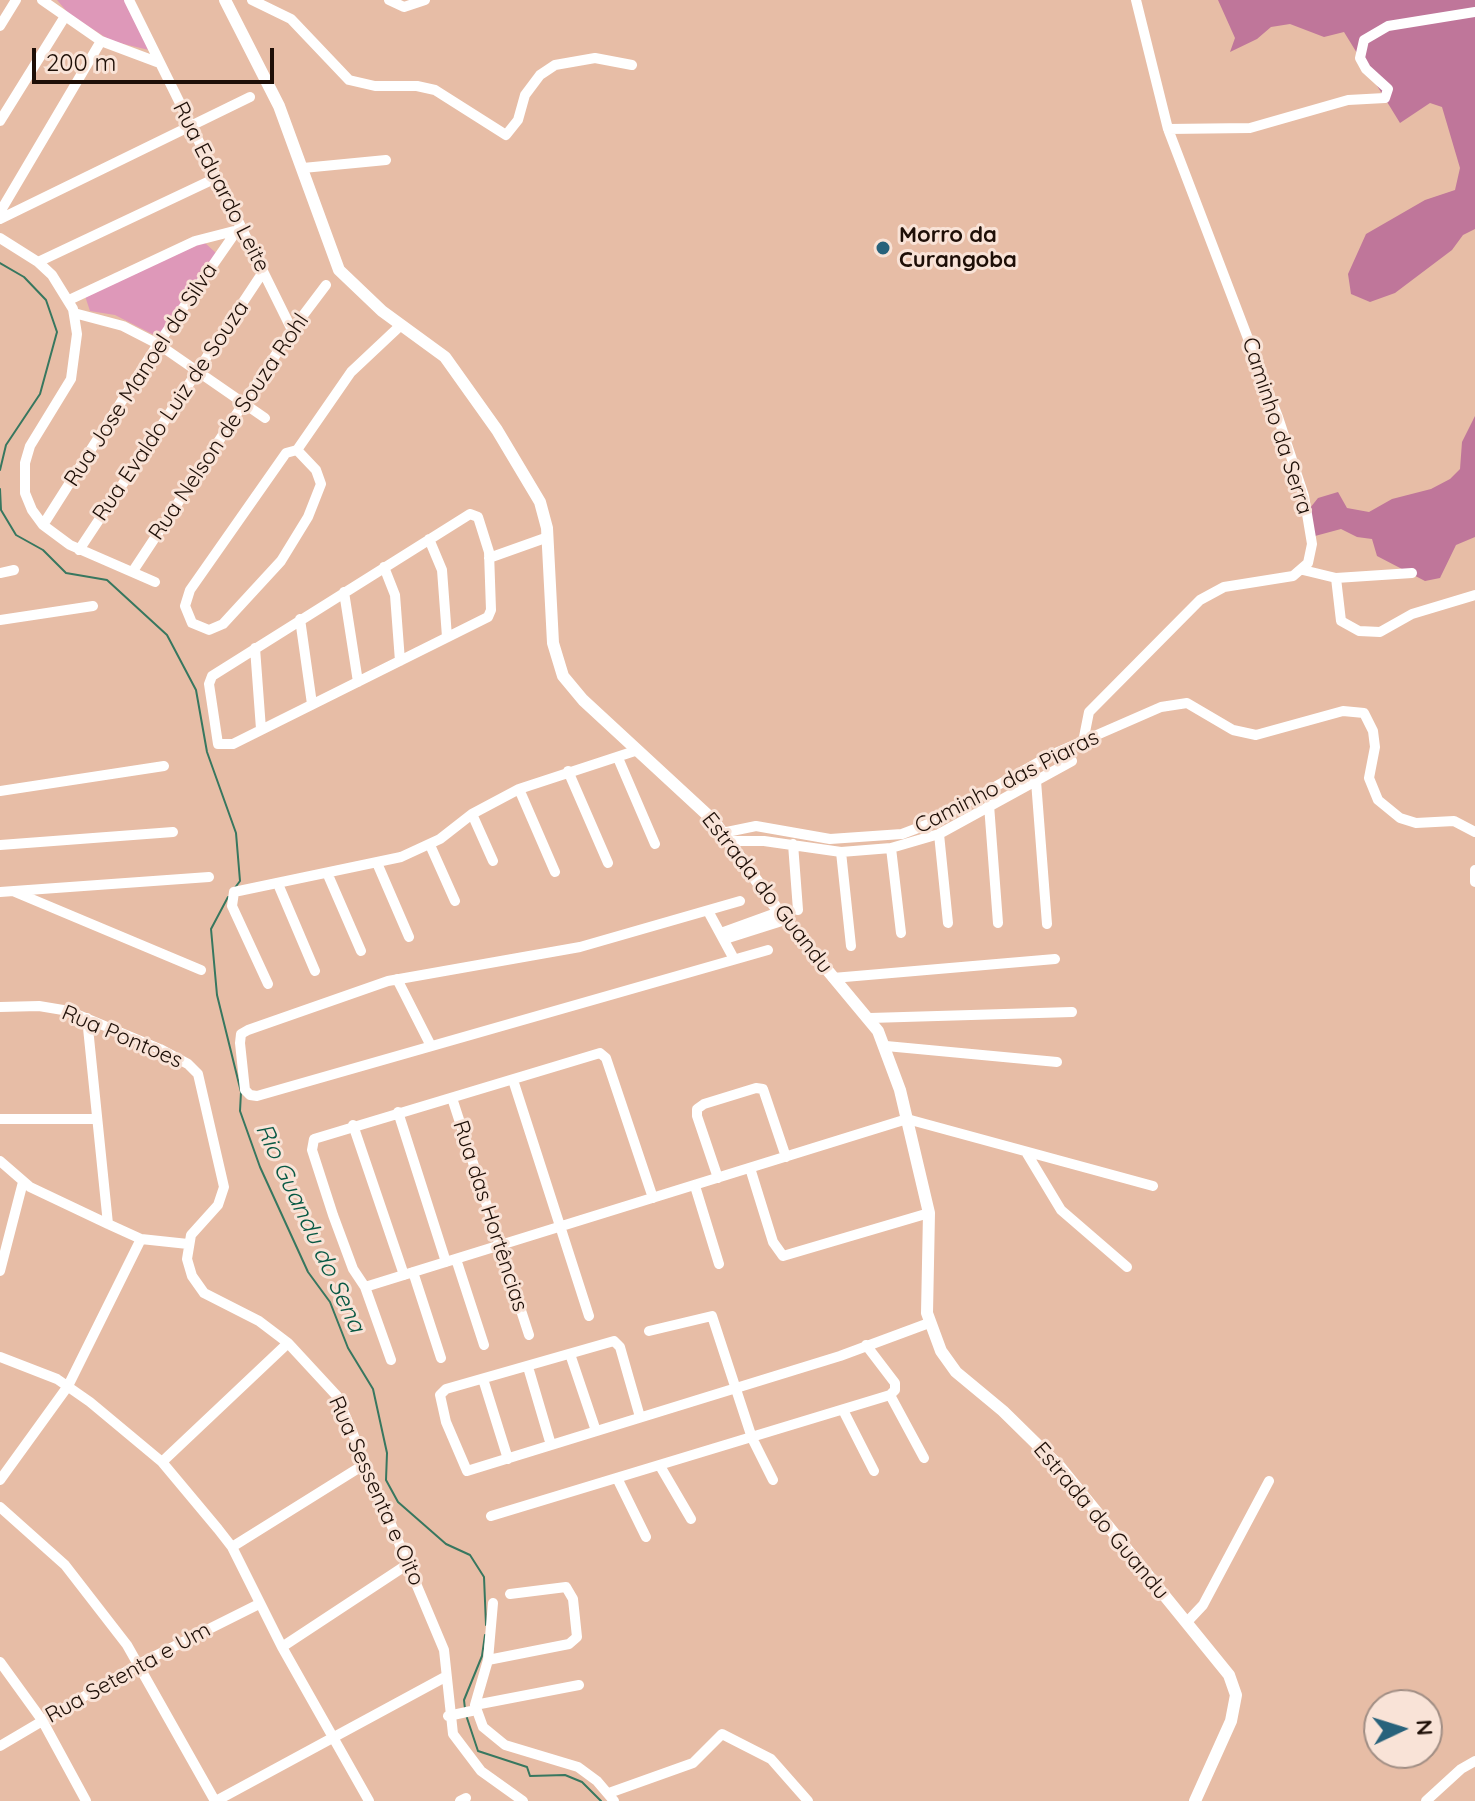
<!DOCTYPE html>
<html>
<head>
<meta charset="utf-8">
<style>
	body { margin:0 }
	#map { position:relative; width:1475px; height:1801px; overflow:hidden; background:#e7bda6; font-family:Quicksand,sans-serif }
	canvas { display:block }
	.north { position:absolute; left:1363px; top:1689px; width:80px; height:80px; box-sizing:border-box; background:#f9e3d7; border:2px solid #a18e84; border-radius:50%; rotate:86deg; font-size:22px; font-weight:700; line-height:32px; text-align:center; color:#1e0f07 }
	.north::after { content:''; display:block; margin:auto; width:28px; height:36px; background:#28627b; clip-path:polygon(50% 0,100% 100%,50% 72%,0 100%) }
	.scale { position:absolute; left:32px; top:48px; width:242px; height:36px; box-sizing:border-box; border:4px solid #1e0f07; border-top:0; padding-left:10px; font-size:24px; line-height:28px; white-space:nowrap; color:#1e0f07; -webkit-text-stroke:6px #f9e3d7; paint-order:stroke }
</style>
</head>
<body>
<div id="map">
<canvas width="1475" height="1801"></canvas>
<div class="north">N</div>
<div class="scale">200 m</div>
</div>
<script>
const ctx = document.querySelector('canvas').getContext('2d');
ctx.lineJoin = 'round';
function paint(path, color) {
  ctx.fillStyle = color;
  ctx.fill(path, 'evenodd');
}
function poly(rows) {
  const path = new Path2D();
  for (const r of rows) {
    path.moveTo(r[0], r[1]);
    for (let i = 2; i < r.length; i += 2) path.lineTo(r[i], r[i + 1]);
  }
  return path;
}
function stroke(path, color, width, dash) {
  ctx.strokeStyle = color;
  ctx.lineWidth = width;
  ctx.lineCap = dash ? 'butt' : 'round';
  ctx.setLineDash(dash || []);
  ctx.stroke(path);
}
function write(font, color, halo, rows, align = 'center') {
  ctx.font = font + ' Quicksand,sans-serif';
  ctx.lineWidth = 6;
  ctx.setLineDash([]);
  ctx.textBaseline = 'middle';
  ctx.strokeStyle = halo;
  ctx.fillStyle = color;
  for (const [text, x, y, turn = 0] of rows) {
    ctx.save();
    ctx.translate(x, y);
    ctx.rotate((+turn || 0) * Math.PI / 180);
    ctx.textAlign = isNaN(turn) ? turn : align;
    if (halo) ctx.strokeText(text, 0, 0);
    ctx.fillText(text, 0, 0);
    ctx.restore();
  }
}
const green = poly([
	[57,0,125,0,149,50,111,41,68,13],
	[204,242,216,253,158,337,115,315,90,311,85,296]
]);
const forest = poly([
	[1218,0,1475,0,1475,229,1463,235,1452,250,1395,293,1370,302,1351,294,1348,274,1366,234,1425,200,1455,190,1460,168,1442,107,1430,103,1400,123,1344,32,1324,37,1290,24,1271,27,1257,39,1230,52,1235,38],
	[1475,416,1475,537,1456,545,1440,578,1425,581,1377,556,1372,539,1357,537,1341,529,1315,536,1310,508,1318,498,1338,492,1347,508,1369,512,1392,499,1431,489,1450,479,1460,469,1462,442]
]);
const stream = poly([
	[0,263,24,277,46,300,57,332,40,394,6,445,0,470],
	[0,489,1,510,16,535,43,550,66,573,107,580,167,635,196,690,207,752,236,833,240,881,234,889],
	[228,897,211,929,217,995,241,1092,240,1111,260,1167,308,1272,330,1302,348,1348,373,1389,387,1453,386,1480,398,1502,446,1544,470,1555,484,1577,486,1625],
	[465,1709,464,1700,482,1656,485,1635],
	[466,1715,478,1751,527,1767,530,1776,565,1775,582,1782,601,1801]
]);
const minor = poly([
	[42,0,101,41,157,62],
	[129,0,292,330],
	[252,0,291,19,349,80,375,86,417,86,435,90,506,135,518,120,525,95,540,75,555,65,595,58,632,65],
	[389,0,404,7,425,0],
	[0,26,16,0],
	[0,121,64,18],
	[1168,129,1250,128,1348,100,1385,98,1388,89,1366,69,1360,58,1364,40,1388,26,1475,12],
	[303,168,386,160],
	[0,212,101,41],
	[0,219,250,97],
	[0,238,38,262,52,275,73,309,77,334,71,379,30,446,25,463,25,493,32,510,43,525,70,545,155,582],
	[38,262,216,178],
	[69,300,195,241,234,231],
	[74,313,123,326,158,344,265,418],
	[297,450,316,470,321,484,308,517,281,561,223,624,209,630,192,623,185,606,190,590,286,453,297,450,351,372,401,325],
	[470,514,478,517,489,552,491,610,488,617,233,744,218,744,209,684,212,676,470,514],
	[43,525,158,344,240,226],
	[429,539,442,570,447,637],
	[79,550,263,272],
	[489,558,548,537],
	[384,567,395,595,400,661],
	[1303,570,1336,578,1341,621,1359,631,1380,632,1412,614,1475,595],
	[133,571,292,330,326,285],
	[0,573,14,570],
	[1336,578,1412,573],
	[344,592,358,682],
	[300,619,312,704],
	[0,620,93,606],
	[255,648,261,729],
	[1083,742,1089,712,1200,600,1224,587,1293,576,1308,563,1312,544,1304,496,1278,417,1168,129,1136,0],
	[618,758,655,844],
	[568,771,608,863],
	[1036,781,1047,924],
	[519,789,555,872],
	[0,791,164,766],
	[989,805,998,923],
	[472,814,493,861],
	[722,833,756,826,830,839,902,834,931,823,1051,755,1161,707,1187,703,1233,730,1256,735,1343,711,1364,713,1373,731,1375,747,1369,778,1378,800,1400,818,1416,823,1454,821,1475,832],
	[939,834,948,923],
	[728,841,764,841,841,852,891,848,939,834,1072,761],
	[793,844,798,910],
	[0,845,173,832],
	[430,845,455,901],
	[891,848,901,933],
	[841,852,851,946],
	[377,863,409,937],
	[1475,870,1475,882],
	[328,875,361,951],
	[278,884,315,971],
	[0,892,209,877],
	[15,892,201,970],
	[740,901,580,947,388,981,248,1030,241,1034,240,1043,245,1090,250,1095,257,1096,768,950],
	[708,911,734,959],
	[721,933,779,912],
	[725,939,785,920],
	[833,978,1055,959],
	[397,979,431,1046],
	[268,984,232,906,234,892,401,857,440,839,472,814,519,789,638,750],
	[0,1007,39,1006,69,1011,160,1049,188,1064,198,1074,224,1187,218,1205,191,1235,187,1259,192,1276,204,1293,259,1321,288,1343,337,1396,444,1650,453,1734,481,1771,523,1801],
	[87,1018,108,1224],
	[870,1018,1072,1012],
	[886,1046,1057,1062],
	[513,1080,589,1316],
	[452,1098,529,1335],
	[398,1112,446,1262],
	[0,1119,97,1119],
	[353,1125,404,1275],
	[1026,1152,1061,1210,1127,1267],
	[0,1161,30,1187,108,1224,141,1239,188,1244],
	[750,1168,773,1242,783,1256,929,1213],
	[718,1178,697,1116,697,1109,704,1104,756,1088,763,1089,786,1157],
	[695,1186,719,1264],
	[456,1259,484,1345],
	[0,1271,23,1182],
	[413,1272,441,1358],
	[365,1287,907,1119,1153,1186],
	[649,1331,712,1316,752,1438,773,1480],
	[570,1354,596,1431],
	[0,1357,57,1379,90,1402,162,1462,218,1529,232,1547,282,1647,369,1801],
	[391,1360,365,1287,353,1269,333,1215,312,1150,314,1139,600,1053,606,1058,653,1198],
	[528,1367,551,1445],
	[483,1379,508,1459],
	[890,1395,924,1458],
	[843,1410,874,1471],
	[640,1417,620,1347,614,1341,446,1389,440,1395,446,1422,467,1471,840,1356,929,1323],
	[162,1462,288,1343],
	[660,1466,691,1519],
	[617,1478,646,1537],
	[0,1480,68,1386,141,1239],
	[0,1507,65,1565,127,1645,215,1801],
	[491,1516,890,1395,895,1390,895,1383,866,1345],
	[232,1547,365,1464],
	[493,1603,488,1660,475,1705,483,1727,505,1745,578,1767,597,1781,614,1801],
	[1187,1622,1203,1605,1269,1481],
	[282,1647,408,1564],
	[488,1660,569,1644,577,1637,573,1599,566,1587,510,1594],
	[0,1662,42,1720,86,1801],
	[475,1705,579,1685],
	[448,1716,476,1710],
	[0,1746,139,1664,259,1604],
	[609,1793,693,1763,722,1734,771,1759,808,1801],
	[216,1801,445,1677],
	[460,1801,466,1798],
	[1426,1801,1461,1769,1475,1761]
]);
const tertiary = poly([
	[225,0,279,106,339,270,382,311,445,357,497,430,540,502,547,528,553,643,563,676,583,700,714,821,779,912,878,1031,900,1090,929,1213,927,1313,941,1351,956,1372,1003,1411,1060,1467,1229,1675,1236,1695,1231,1721,1195,1801]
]);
const markers = [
	[883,248,8,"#28627b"]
];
const streetNames = [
	["Rua Eduardo Leite",221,187,63],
	["Rua Jose Manoel da Silva",141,375,-57],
	["Rua Evaldo Luiz de Souza",171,411,-56],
	["Caminho da Serra",1277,426,72],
	["Rua Nelson de Souza Rohl",229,427,-56],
	["Caminho das Piaras",1007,782,-27],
	["Estrada do Guandu",767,893,52],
	["Rua Pontoes",122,1037,23],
	["Rua das Hortências",490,1216,72],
	["Rua Sessenta e Oito",376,1491,66],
	["Estrada do Guandu",1101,1521,50],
	["Rua Setenta e Um",128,1673,-29]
];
const poiNames = [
	["Morro da",899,235],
	["Curangoba",899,260]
];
const waterNames = [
	["Rio Guandu do Sena",310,1228,65]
];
paint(green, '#de98b9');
paint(forest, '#bf769a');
stroke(stream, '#37775f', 2);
stroke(minor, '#fff', 10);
stroke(tertiary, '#fff', 12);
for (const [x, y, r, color] of markers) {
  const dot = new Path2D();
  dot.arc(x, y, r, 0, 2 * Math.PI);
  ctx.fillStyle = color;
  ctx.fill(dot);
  stroke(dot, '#f9e3d7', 3);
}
write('22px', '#1e0f07', '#f9e3d7', streetNames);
write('bold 22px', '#1e0f07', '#f9e3d7', poiNames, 'left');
write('italic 24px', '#085944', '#f9e3d7', waterNames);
</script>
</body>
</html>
